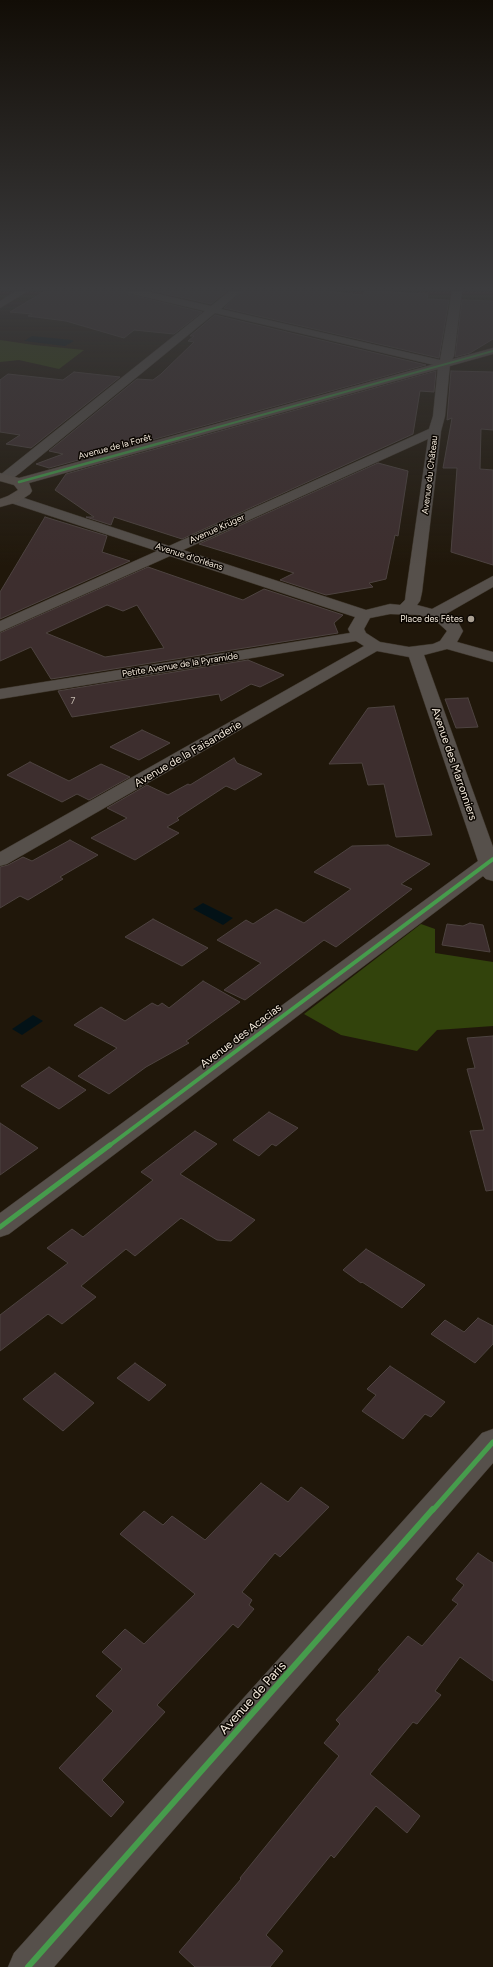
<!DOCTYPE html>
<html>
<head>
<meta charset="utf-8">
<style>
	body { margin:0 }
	canvas { display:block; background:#20170a }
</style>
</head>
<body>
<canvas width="493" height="1967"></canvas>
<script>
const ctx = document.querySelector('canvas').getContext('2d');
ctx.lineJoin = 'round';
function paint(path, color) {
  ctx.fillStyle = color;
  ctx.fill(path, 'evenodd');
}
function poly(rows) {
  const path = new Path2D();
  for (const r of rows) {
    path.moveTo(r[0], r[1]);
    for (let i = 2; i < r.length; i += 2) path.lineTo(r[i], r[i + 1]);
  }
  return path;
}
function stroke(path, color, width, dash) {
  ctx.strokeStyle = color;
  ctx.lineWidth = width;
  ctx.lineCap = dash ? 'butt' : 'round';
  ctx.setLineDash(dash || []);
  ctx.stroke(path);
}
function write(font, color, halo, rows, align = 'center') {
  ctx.font = font + ' Figtree,sans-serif';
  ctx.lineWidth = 3;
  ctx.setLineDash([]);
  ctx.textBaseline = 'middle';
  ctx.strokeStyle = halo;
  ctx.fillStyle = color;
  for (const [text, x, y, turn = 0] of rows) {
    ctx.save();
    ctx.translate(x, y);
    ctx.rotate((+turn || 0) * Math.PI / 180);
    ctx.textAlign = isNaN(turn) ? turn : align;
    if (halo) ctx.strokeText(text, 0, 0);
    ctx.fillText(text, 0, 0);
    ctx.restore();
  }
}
const forest = poly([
	[0,340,34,345,84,350,59,369,19,360,0,362],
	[421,924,435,929,435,953,493,962,493,1026,437,1030,417,1051,341,1035,304,1014]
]);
const water = poly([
	[32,336,72,340,74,341,65,346,24,341],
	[203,903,233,918,223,925,193,909],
	[33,1015,43,1021,22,1035,12,1029]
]);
const building = poly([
	[45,291,126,291,128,294,202,312,174,334,134,330,124,338,66,321,28,316,32,314,10,312,45,291],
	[152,291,227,291,211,304,152,291],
	[242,291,325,291,363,295,365,291,371,291,428,294,427,299,449,300,439,358,224,308,242,291],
	[462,300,493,301,493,339,470,353,455,357,462,300],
	[215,315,426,365,49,468,36,464,63,454,49,451,137,379,153,380,161,374,194,342,188,341,194,336,190,336,215,315],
	[436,371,434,392,420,391,413,434,182,539,114,517,111,525,86,517,94,517,55,490,66,474,436,371],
	[451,371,493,372,493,430,481,429,480,469,493,470,493,565,451,552,457,468,443,468,452,418,447,420,451,371],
	[74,372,120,377,31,448,6,444,20,435,0,432,0,380,8,374,63,380,74,372],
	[378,463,408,471,398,536,395,535,386,579,369,583,373,587,326,595,280,580,294,573,199,544,378,463],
	[45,517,107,536,102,552,130,561,0,619,0,592,45,517],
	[148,567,243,600,264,589,343,615,334,623,338,633,51,679,31,647,0,661,0,633,148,567],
	[107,605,123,611,137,605,164,648,105,657,46,633,107,605],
	[248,660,284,675,260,687,251,684,221,701,219,694,72,717,58,691,248,660],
	[468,698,478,727,456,728,445,699,468,698],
	[394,706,417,785,432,835,396,837,384,784,368,785,362,763,329,764,368,708,394,706],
	[142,730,170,743,139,760,110,747,142,730],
	[234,758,237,763,262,774,235,790,226,786,177,818,179,820,167,827,179,833,135,860,91,838,127,818,107,808,147,785,168,795,188,784,190,785,234,758],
	[30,762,69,781,101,764,130,777,89,800,77,794,62,802,7,775,30,762],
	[70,840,98,855,60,877,63,879,28,900,20,896,0,908,0,867,8,865,23,857,32,861,70,840],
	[388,845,430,864,401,884,412,889,336,947,324,940,245,1000,224,990,261,963,217,940,246,920,253,924,276,909,304,923,351,889,314,872,352,846,388,845],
	[153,919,208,948,182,966,125,937,153,919],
	[470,923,483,925,490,952,442,945,447,924,463,926,470,923],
	[203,981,240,1002,186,1041,189,1043,146,1067,109,1094,78,1076,117,1048,74,1025,101,1007,125,1021,152,1003,158,1006,162,1003,169,1008,203,981],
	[493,1036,493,1190,486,1191,470,1131,484,1130,467,1069,475,1068,467,1038,493,1036],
	[49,1067,86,1090,59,1109,21,1086,49,1067],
	[269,1112,298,1128,276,1146,272,1144,259,1156,233,1140,269,1112],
	[0,1123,38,1148,0,1175,0,1123],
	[195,1131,217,1144,180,1174,255,1220,231,1241,217,1240,181,1218,135,1256,126,1249,81,1286,96,1297,62,1324,48,1314,0,1351,0,1315,68,1263,47,1248,72,1229,83,1237,153,1180,141,1172,195,1131],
	[366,1249,425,1285,402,1308,362,1282,361,1283,343,1270,366,1249],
	[478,1318,493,1326,493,1344,475,1363,431,1334,445,1320,464,1332,478,1318],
	[135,1363,166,1385,149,1401,117,1378,135,1363],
	[390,1366,445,1402,431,1417,425,1414,403,1439,362,1411,376,1395,367,1389,390,1366],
	[55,1373,94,1403,63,1431,23,1399,55,1373],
	[261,1483,288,1502,301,1487,329,1507,280,1557,275,1553,242,1592,252,1600,249,1605,254,1609,238,1628,233,1624,157,1705,165,1712,102,1780,124,1802,111,1817,59,1768,113,1711,96,1696,122,1669,102,1652,125,1629,144,1644,195,1594,120,1534,144,1511,163,1525,172,1516,205,1540,261,1483],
	[478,1553,493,1563,493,1681,460,1657,435,1691,441,1695,417,1724,413,1722,370,1774,420,1816,407,1833,376,1806,334,1858,331,1855,266,1935,283,1951,270,1967,195,1967,179,1952,241,1879,240,1878,339,1756,324,1743,340,1724,336,1720,380,1671,378,1670,408,1636,422,1646,458,1604,452,1600,464,1585,456,1579,478,1553]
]);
const street = poly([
	[16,291,28,291,0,308,0,301,16,291],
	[127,291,145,291,211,306,230,291,241,291,221,309,440,360,452,291,462,291,454,356,450,364,445,416,441,431,422,592,420,601,417,605,432,609,493,576,493,587,446,614,458,622,463,631,457,642,493,652,493,662,447,649,424,655,493,847,493,881,486,879,483,876,9,1234,0,1237,0,1213,478,861,409,657,377,651,7,864,0,866,0,852,364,646,356,641,0,699,0,689,350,633,348,629,355,617,170,556,0,632,0,621,157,551,8,502,6,499,8,496,18,496,169,546,429,429,433,416,438,366,215,313,20,473,9,481,0,481,0,475,205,311,128,293,127,291],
	[428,439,406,592,405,600,400,605,390,604,366,610,183,550,428,439],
	[390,614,419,615,435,620,447,631,440,641,433,644,409,647,380,642,366,633,364,629,370,618,390,614],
	[493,1429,493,1463,54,1967,8,1967,14,1953,482,1433,493,1429]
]);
const secondary = poly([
	[493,348,493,354,29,483,32,491,30,494,18,502,0,507,0,499,8,496,18,490,14,485,0,481,0,473,19,478,493,348]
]);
const cyclewayFar4 = poly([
	[175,439,493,351]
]);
const cyclewayFar3 = poly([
	[19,482,179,438]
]);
const cyclewayFar2 = poly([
	[109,1146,493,859]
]);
const cyclewayFar1 = poly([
	[0,1227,110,1145],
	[433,1510,493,1442]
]);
const cycleway = poly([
	[28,1967,433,1509]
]);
const markers = [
	[471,619,4,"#aaa092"]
];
const farStreetnames = [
	["Avenue de la Forêt",115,447,-15],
	["Avenue du Château",430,475,-83],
	["Avenue Krüger",217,529,-24],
	["Avenue d'Orléans",189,557,18],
	["Petite Avenue de la Pyramide",180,665,-9]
];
const farPoinames = [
	["Place des Fêtes",463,619]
];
const numberNames = [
	["7",73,701]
];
const streetNames = [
	["Avenue de la Faisanderie",188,754,-30],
	["Avenue des Marronniers",454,764,71],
	["Avenue des Acacias",241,1036,-37]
];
const nearStreetnames = [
	["Avenue de Paris",253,1698,-48]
];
paint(forest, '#32430c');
paint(water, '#031217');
paint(building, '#3d2e2e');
stroke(building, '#4d4340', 1);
stroke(street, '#3c3429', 1);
stroke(secondary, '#3c3429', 1);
paint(street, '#56504b');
paint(secondary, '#5a524b');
stroke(cyclewayFar4, '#469c4c', 2);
stroke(cyclewayFar3, '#469c4c', 2.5);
stroke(cyclewayFar2, '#469c4c', 4);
stroke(cyclewayFar1, '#469c4c', 5);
stroke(cycleway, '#469c4c', 6);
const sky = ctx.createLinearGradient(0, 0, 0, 566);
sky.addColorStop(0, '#120d06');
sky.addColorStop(0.51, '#3c3c3e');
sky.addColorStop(1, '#3c3c3e00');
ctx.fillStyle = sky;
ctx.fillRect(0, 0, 493, 566);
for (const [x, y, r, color] of markers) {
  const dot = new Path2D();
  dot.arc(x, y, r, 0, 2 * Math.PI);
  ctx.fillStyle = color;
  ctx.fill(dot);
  stroke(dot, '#0b0601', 1.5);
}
write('9px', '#f4eadc', '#0b0601', farStreetnames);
write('9px', '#f4eadc', '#0b0601', farPoinames, 'right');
write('9px', '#c6bbb0', null, numberNames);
write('11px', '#f4eadc', '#0b0601', streetNames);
write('13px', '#f4eadc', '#0b0601', nearStreetnames);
</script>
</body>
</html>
